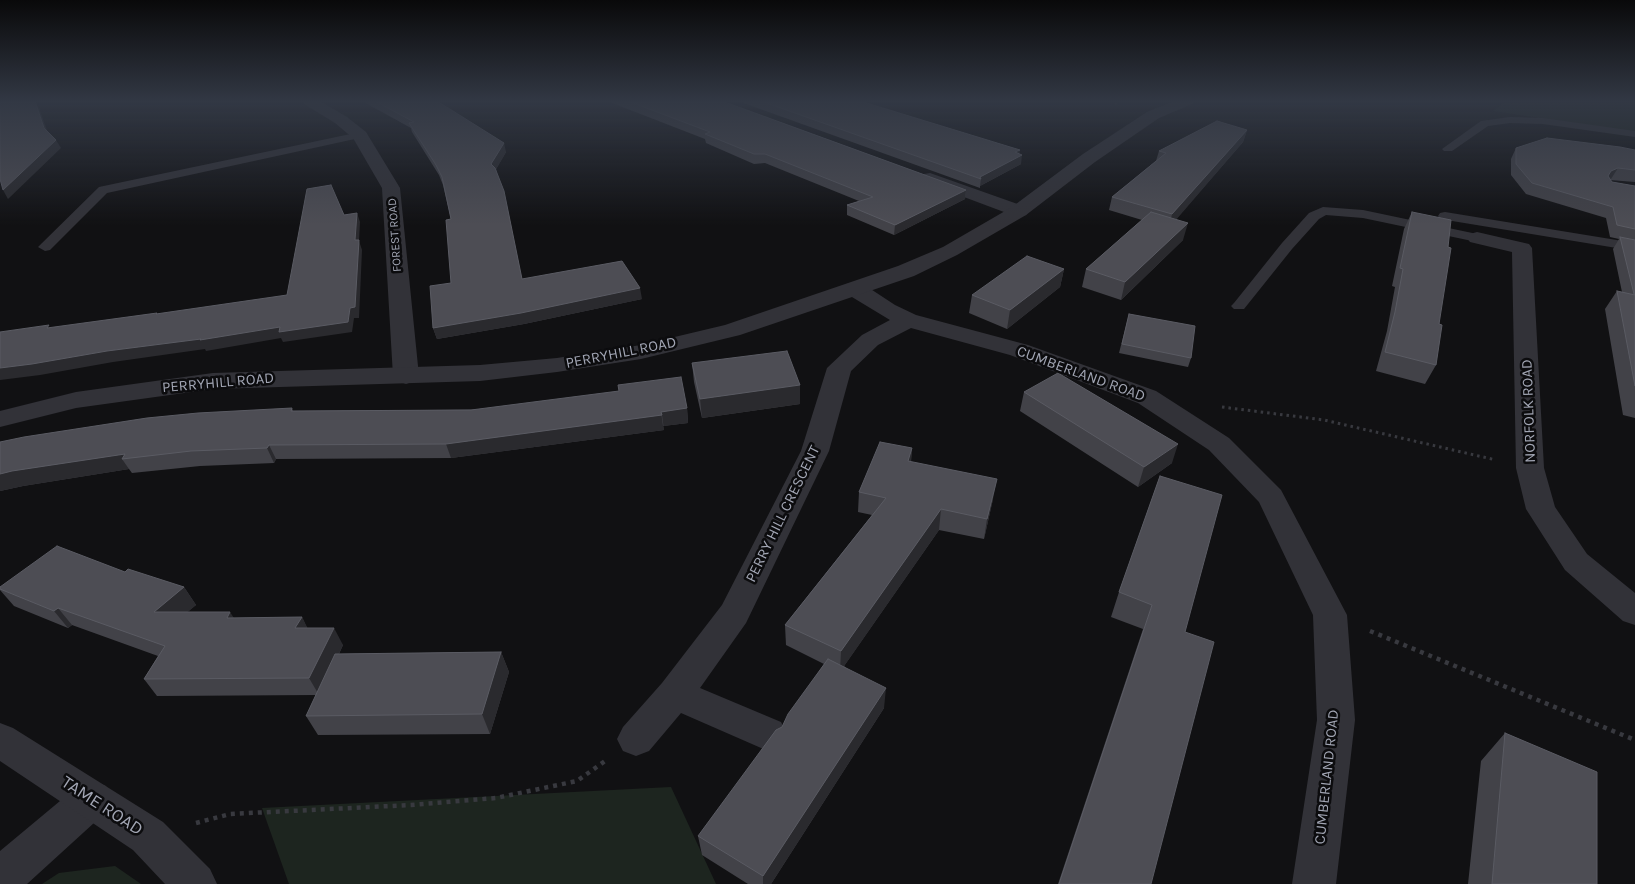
<!DOCTYPE html>
<html>
<head>
<meta charset="utf-8">
<style>
	body { margin:0 }
	canvas { display:block; background:#111113 }
</style>
</head>
<body>
<canvas width="1635" height="884"></canvas>
<script>
const ctx = document.querySelector('canvas').getContext('2d');
ctx.lineJoin = 'round';
function paint(path, color) {
  ctx.fillStyle = color;
  ctx.fill(path, 'evenodd');
}
function poly(rows) {
  const path = new Path2D();
  for (const r of rows) {
    path.moveTo(r[0], r[1]);
    for (let i = 2; i < r.length; i += 2) path.lineTo(r[i], r[i + 1]);
  }
  return path;
}
function stroke(path, color, width, dash) {
  ctx.strokeStyle = color;
  ctx.lineWidth = width;
  ctx.lineCap = dash ? 'butt' : 'round';
  ctx.setLineDash(dash || []);
  ctx.stroke(path);
}
function write(font, color, halo, rows, align = 'center') {
  ctx.font = font + ' Karla,sans-serif';
  ctx.lineWidth = 5;
  ctx.setLineDash([]);
  ctx.textBaseline = 'middle';
  ctx.strokeStyle = halo;
  ctx.fillStyle = color;
  for (const [text, x, y, turn = 0] of rows) {
    ctx.save();
    ctx.translate(x, y);
    ctx.rotate((+turn || 0) * Math.PI / 180);
    ctx.textAlign = isNaN(turn) ? turn : align;
    if (halo) ctx.strokeText(text, 0, 0);
    ctx.fillText(text, 0, 0);
    ctx.restore();
  }
}
const green = poly([
	[1505,101,1635,101,1635,132,1493,111],
	[671,787,716,884,289,884,262,808],
	[115,866,141,884,42,884,59,873]
]);
const pathFar2 = poly([
	[1106,101,1117,104]
]);
const pathFar1 = poly([
	[1222,407,1324,420,1496,460]
]);
const path = poly([
	[1370,631,1635,740],
	[196,823,230,814,411,805,496,798,577,781,605,761]
]);
const service = poly([
	[1510,117,1543,118,1635,131,1635,137,1543,124,1510,123,1488,126,1452,151,1444,151,1442,149,1481,121,1510,117],
	[360,132,364,133,366,135,364,137,107,193,50,250,45,251,38,247,99,187,360,132],
	[1323,207,1363,210,1477,234,1484,238,1477,242,1363,218,1326,215,1319,219,1292,249,1244,309,1234,309,1231,306,1234,303,1282,243,1309,213,1323,207],
	[1445,212,1635,243,1635,251,1440,219,1438,216,1440,213,1445,212]
]);
const minor = poly([
	[302,101,320,101,347,117,366,132,400,188,419,376,415,381,406,384,397,381,393,376,382,188,353,138,335,123,304,104,302,101],
	[930,173,1026,207,1029,211,1026,215,1019,217,1012,215,924,182,921,178,924,174,930,173],
	[1477,232,1529,244,1532,248,1544,468,1555,507,1587,554,1635,593,1635,625,1623,621,1565,570,1526,509,1516,468,1512,252,1470,242,1467,238,1470,234,1477,232],
	[855,282,863,284,895,305,916,315,1028,345,1156,391,1229,438,1281,490,1347,615,1355,720,1336,884,1292,884,1317,720,1313,615,1259,502,1209,450,1138,403,1010,355,911,328,878,345,851,371,829,451,746,623,700,688,781,722,787,734,781,746,768,751,681,713,649,751,636,756,623,751,617,739,623,727,662,683,722,605,801,451,827,368,862,335,890,320,847,294,844,289,847,284,855,282],
	[92,780,106,786,112,799,106,812,27,884,0,884,0,851,78,786,92,780]
]);
const tertiary = poly([
	[1174,101,1195,101,1192,104,1159,118,1095,162,1026,215,957,255,914,276,740,335,641,359,557,372,480,381,213,389,76,408,0,427,0,411,76,392,213,373,480,365,557,358,641,345,725,325,898,266,943,247,1012,207,1083,154,1147,112,1174,101],
	[0,723,13,728,163,822,210,869,217,884,165,884,133,850,0,761,0,723]
]);
const wall = poly([
	[362,101,437,101,506,152,496,169,522,279,642,299,524,324,437,339,433,328,451,283,451,219,443,185,439,175,412,132,411,128],
	[607,101,722,101,966,190,965,199,894,235,847,215,847,205,859,201,765,163,754,164,706,143,705,139],
	[738,101,860,101,1021,164,980,186,980,188],
	[1247,130,1243,142,1176,219,1183,240,1121,300,1082,287,1086,269,1142,220,1109,210,1112,197,1156,161,1159,151],
	[1516,148,1635,150,1635,182,1610,180,1612,182,1635,186,1635,418,1623,415,1605,309,1617,291,1622,292,1613,249,1619,239,1610,237,1606,218,1526,194,1511,175,1511,159],
	[1412,212,1439,324,1436,365,1425,384,1376,371,1387,331,1395,287,1392,286,1404,229],
	[1064,269,1060,287,1007,329,969,313,972,295],
	[1129,314,1191,358,1188,367,1119,353],
	[692,363,800,404,702,418,694,382],
	[1024,392,1172,463,1138,487,1020,411],
	[292,408,293,411,687,408,688,423,663,426,664,430,451,458,276,459,274,463,200,466,132,473,129,469,23,486,0,491,0,442],
	[912,448,911,462,993,499,984,539,939,530,844,666,884,708,771,884,748,884,702,855,698,836,782,727,824,664,786,645,785,625,872,515,858,512,859,492],
	[1160,476,1185,632,1151,884,1058,884,1143,629,1111,617,1119,592],
	[125,572,184,587,196,605,187,612,234,618,302,617,307,628,343,645,339,654,501,652,509,672,490,734,318,735,306,716,316,695,157,696,144,679,158,656,72,625,68,628,14,606,0,590,0,587],
	[1505,733,1597,884,1468,884,1481,761]
]);
const shadedWall = poly([
	[35,101,39,108,49,136,44,128],
	[1247,130,1243,142,1169,228,1172,214],
	[56,140,61,148,8,199,3,190],
	[504,143,506,152,494,173,491,164],
	[1020,150,1019,157,1022,155,1021,164,980,186,981,179,980,177,1015,152],
	[1618,168,1611,179,1604,182,1611,171],
	[966,190,965,199,894,235,895,225],
	[357,213,360,222,359,241,362,250,359,318,354,318,352,332,283,342,281,338,206,351,205,349,113,362,40,375,0,380,0,368,107,351,280,327,355,240],
	[1188,223,1183,240,1121,300,1125,282],
	[1064,269,1060,287,1007,329,1010,310],
	[640,288,642,299,524,324,437,339,433,328],
	[800,385,800,404,702,418,700,399],
	[687,408,688,423,663,426,661,412],
	[662,415,664,430,451,458,446,444],
	[1178,444,1172,463,1138,487,1144,467],
	[269,445,276,459,274,463,267,448],
	[912,448,910,468,908,461],
	[125,454,122,459,129,469,23,486,0,491,0,474,12,471],
	[997,479,993,499,984,539,987,519],
	[941,509,939,530,840,672,841,651],
	[184,587,196,605,167,630,154,612],
	[58,608,72,625,68,628,54,611],
	[230,612,241,629,227,618],
	[302,617,311,635,295,628],
	[334,628,343,645,319,695,309,678],
	[501,652,509,672,490,734,482,714],
	[886,688,884,708,771,884,763,884,763,876]
]);
const building = poly([
	[0,101,35,101,44,128,56,140,3,190,0,179,0,101],
	[375,101,437,101,504,143,491,164,495,168,504,191,522,279,622,261,640,288,521,313,433,328,430,286,451,283,446,220,451,219,442,177,436,165,409,123,414,122,375,101],
	[628,101,722,101,966,190,895,225,847,205,873,197,765,154,754,154,705,134,710,132,628,101],
	[761,101,860,101,1020,150,1015,152,1022,155,980,177,981,179,761,101],
	[1217,121,1247,130,1172,214,1112,197,1166,153,1159,151,1217,121],
	[1547,138,1620,147,1635,150,1635,170,1618,168,1611,171,1608,176,1612,182,1635,186,1635,229,1617,225,1613,207,1532,183,1516,164,1516,148,1547,138],
	[331,185,344,215,357,213,355,240,359,240,355,307,350,308,348,322,279,332,280,327,200,340,201,339,107,351,32,364,0,368,0,332,49,325,47,328,157,313,156,314,287,295,307,189,331,185],
	[1151,212,1188,223,1125,282,1086,269,1151,212],
	[1412,212,1451,220,1448,247,1451,248,1439,324,1442,325,1436,365,1385,352,1395,312,1403,269,1400,268,1412,212],
	[1620,237,1635,240,1635,295,1634,294,1620,237],
	[1027,256,1064,269,1010,310,972,295,1027,256],
	[1617,291,1635,295,1635,386,1617,291],
	[1129,314,1195,326,1191,358,1122,344,1129,314],
	[787,351,800,385,700,399,692,363,787,351],
	[1058,373,1178,444,1144,467,1024,392,1058,373],
	[681,377,687,408,661,412,662,415,446,444,269,445,267,448,191,451,122,459,125,454,12,471,0,474,0,442,24,437,147,418,198,413,292,408,291,411,471,410,619,391,618,385,681,377],
	[880,442,912,448,908,461,997,479,987,519,941,509,841,651,785,625,886,498,859,492,880,442],
	[1160,476,1222,495,1185,632,1214,642,1151,884,1059,884,1152,605,1119,592,1160,476],
	[57,546,125,572,128,569,184,587,154,612,230,612,227,618,302,617,295,628,334,628,309,678,144,679,165,646,58,608,54,611,0,589,0,587,57,546],
	[501,652,482,714,306,716,335,654,501,652],
	[828,659,886,688,763,876,698,836,776,730,782,727,788,714,828,659],
	[1505,733,1597,772,1597,884,1492,884,1505,733]
]);
const farStreetnames = [
	["FOREST ROAD",395,235,-94]
];
const streetNames = [
	["PERRYHILL ROAD",621,353,-11],
	["CUMBERLAND ROAD",1081,374,20],
	["PERRYHILL ROAD",218,383,-5],
	["NORFOLK ROAD",1529,411,-92],
	["PERRY HILL CRESCENT",783,514,-64],
	["CUMBERLAND ROAD",1327,777,-84]
];
const nearStreetnames = [
	["TAME ROAD",102,806,33]
];
paint(green, '#1d251f');
stroke(pathFar2, '#38393f', 2, [2, 2.5]);
stroke(pathFar1, '#38393f', 3, [2.5, 4]);
stroke(path, '#38393f', 4.5, [4, 5]);
paint(service, '#323238');
paint(minor, '#323238');
paint(tertiary, '#323238');
paint(wall, '#424248');
paint(shadedWall, '#2a2a2e');
paint(building, '#4d4d54');
stroke(building, '#5a5b63', 1);
const sky = ctx.createLinearGradient(0, 0, 0, 225);
sky.addColorStop(0, '#09090a');
sky.addColorStop(0.45, '#323844');
sky.addColorStop(1, '#32384400');
ctx.fillStyle = sky;
ctx.fillRect(0, 0, 1635, 225);
write('12px', '#a2a6b4', '#0c0c0e', farStreetnames);
write('15px', '#a2a6b4', '#0c0c0e', streetNames);
write('18px', '#a2a6b4', '#0c0c0e', nearStreetnames);
</script>
</body>
</html>
